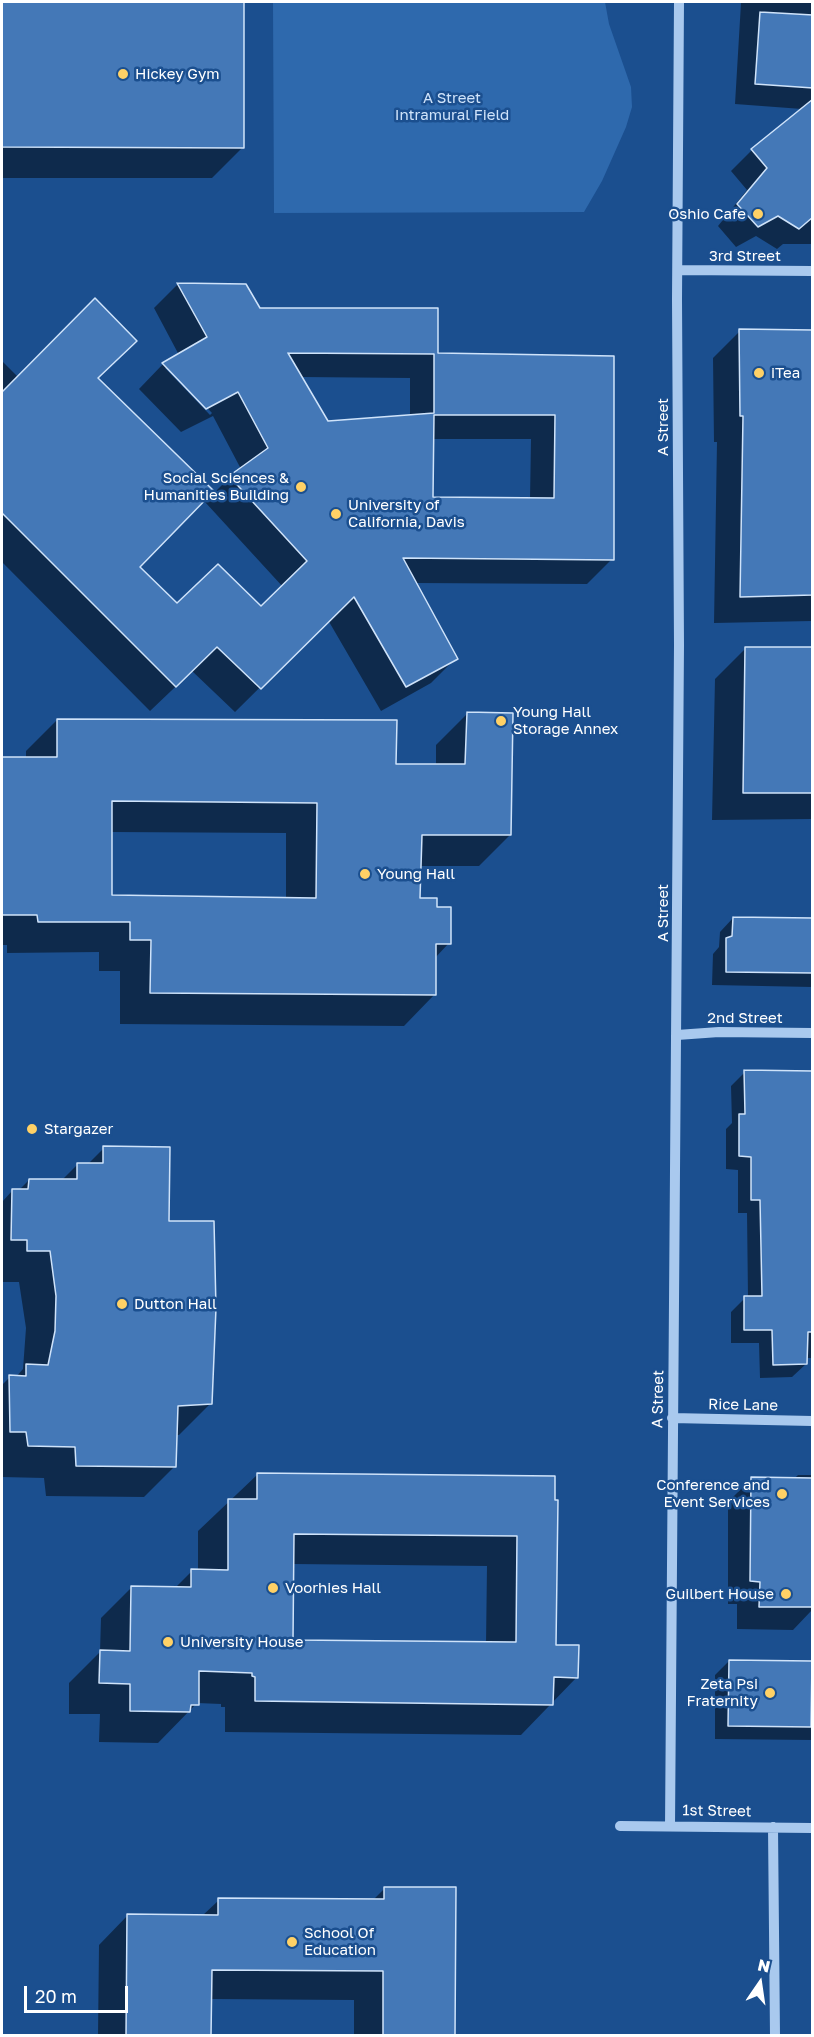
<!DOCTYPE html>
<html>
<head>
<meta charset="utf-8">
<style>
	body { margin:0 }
	#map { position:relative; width:814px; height:2037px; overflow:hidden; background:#1b4f8f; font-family:"Golos Text",sans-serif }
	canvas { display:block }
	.frame { position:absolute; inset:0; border:3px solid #fff; pointer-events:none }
	.north { position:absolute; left:730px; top:1953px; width:60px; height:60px; -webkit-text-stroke:4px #1b4f8f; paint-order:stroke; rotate:13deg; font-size:16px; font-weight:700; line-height:24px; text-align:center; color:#fff }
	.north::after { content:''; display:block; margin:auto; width:21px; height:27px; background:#fff; clip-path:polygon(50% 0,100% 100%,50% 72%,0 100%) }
	.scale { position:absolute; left:24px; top:1986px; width:104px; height:27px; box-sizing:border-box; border:3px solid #fff; border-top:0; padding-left:8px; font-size:18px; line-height:21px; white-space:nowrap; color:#fff; -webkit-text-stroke:4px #1b4f8f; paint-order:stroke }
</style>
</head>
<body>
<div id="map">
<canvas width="814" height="2037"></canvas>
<div class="frame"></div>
<div class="north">N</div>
<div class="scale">20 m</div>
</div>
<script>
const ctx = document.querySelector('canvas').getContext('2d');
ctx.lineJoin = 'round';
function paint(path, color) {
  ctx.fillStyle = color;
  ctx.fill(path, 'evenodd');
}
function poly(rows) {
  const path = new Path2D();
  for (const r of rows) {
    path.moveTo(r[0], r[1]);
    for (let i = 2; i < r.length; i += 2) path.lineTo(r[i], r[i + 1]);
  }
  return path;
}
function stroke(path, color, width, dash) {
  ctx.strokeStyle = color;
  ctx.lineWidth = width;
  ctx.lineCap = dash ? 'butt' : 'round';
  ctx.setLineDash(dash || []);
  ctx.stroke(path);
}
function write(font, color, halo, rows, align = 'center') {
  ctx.font = font + ' "Golos Text",sans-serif';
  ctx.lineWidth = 5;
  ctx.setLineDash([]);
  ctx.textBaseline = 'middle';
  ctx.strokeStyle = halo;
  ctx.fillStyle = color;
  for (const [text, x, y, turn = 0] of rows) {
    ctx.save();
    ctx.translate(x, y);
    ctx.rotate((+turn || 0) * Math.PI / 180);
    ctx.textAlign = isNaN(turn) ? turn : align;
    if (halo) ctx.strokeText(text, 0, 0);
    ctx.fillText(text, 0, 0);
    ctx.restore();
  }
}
const green = poly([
	[273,2,605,2,609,24,631,87,632,107,626,127,602,181,584,212,274,213]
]);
const shadow = poly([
	[2,2,243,2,243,147,212,178,2,178],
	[735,2,812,2,812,244,783,244,777,249,756,236,736,247,718,226,747,190,731,171,752,150,802,109,735,104,741,3],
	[178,284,259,309,436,354,612,358,612,559,587,584,415,583,456,658,431,683,381,711,328,620,235,712,192,671,150,711,2,562,2,361,18,377,96,379,138,567,177,605,261,608,283,587,205,502,230,477,241,469,213,416,181,432,139,389,163,364,179,355,154,308],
	[165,368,169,368,212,413,210,415],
	[301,377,410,378,410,416,327,423],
	[432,439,531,439,530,499,431,499],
	[740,331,812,332,812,621,714,623,717,442,714,442,713,358],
	[746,648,812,648,812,819,712,820,715,679],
	[467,714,510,835,479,866,419,866,418,900,436,909,449,943,435,958,435,994,404,1026,120,1024,120,971,99,971,99,952,7,953,7,945,2,945,2,758,26,758,26,751,57,720,395,765,436,765,436,745],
	[111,832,286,833,286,899,111,896],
	[733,918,812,919,812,987,712,985,713,954,719,947,720,932],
	[745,1072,812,1072,812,1358,806,1358,806,1364,792,1377,760,1378,759,1343,731,1343,731,1312,745,1298,748,1298,747,1213,738,1213,738,1170,726,1169,726,1129,732,1123,731,1086],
	[104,1148,167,1223,210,1404,179,1435,176,1435,175,1466,144,1497,46,1496,44,1478,2,1477,2,1385,10,1377,16,1377,23,1369,26,1328,19,1282,2,1282,2,1202,12,1191,18,1191,29,1180,62,1180,78,1164,88,1164],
	[257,1475,553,1477,555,1646,577,1677,521,1735,225,1732,225,1707,221,1707,221,1704,197,1703,158,1743,99,1742,100,1714,69,1714,69,1683,100,1652,101,1618,132,1587,175,1588,192,1571,198,1571,198,1531],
	[292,1564,487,1566,486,1644,291,1642],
	[798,1475,812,1475,812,1610,793,1630,737,1629,737,1604,728,1604,728,1502,751,1479,794,1479],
	[729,1661,812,1692,812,1740,715,1739,715,1675],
	[385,1888,454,2036,354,2036,354,2000,210,1999,210,2036,98,2036,99,1945,128,1915,202,1916,219,1900,372,1901]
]);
const building = poly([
	[2,2,244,2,244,148,2,147,2,2],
	[760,12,813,15,813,88,755,84,760,12],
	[813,99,813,217,799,229,778,216,758,227,737,204,767,168,751,149,813,99],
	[177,283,246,284,260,308,438,308,438,353,614,356,614,560,403,558,458,659,406,687,354,597,261,689,217,647,176,687,2,513,2,392,95,298,137,341,98,378,214,491,140,567,177,603,218,564,261,606,307,561,229,476,268,448,238,392,206,409,162,363,207,337,177,283],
	[288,353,434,354,434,413,328,421,288,353],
	[434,415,555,415,554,498,433,497,434,415],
	[739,329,813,330,813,595,740,597,743,416,740,416,739,329],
	[745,647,813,647,813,793,743,793,745,647],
	[467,712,513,713,511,835,422,835,420,898,437,898,437,907,451,907,451,944,436,944,436,995,150,993,151,940,130,940,130,922,38,922,37,915,2,915,2,757,57,757,57,719,397,720,396,764,465,764,467,712],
	[112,801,317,803,316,898,112,895,112,801],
	[733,917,813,918,813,973,726,972,726,938,732,936,733,917],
	[744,1070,813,1071,813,1332,808,1332,807,1364,773,1365,772,1330,744,1330,744,1296,762,1296,760,1200,751,1200,751,1157,739,1156,739,1114,745,1114,744,1070],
	[103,1146,170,1147,169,1221,214,1221,216,1308,212,1404,178,1406,176,1467,76,1466,75,1447,28,1446,26,1432,10,1432,9,1375,26,1376,26,1364,48,1365,55,1331,56,1296,50,1251,27,1251,27,1240,11,1240,12,1189,28,1189,29,1179,77,1179,77,1163,103,1163,103,1146],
	[257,1473,555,1476,555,1500,558,1500,556,1645,579,1645,578,1678,554,1677,553,1705,255,1701,255,1677,252,1676,252,1673,199,1671,199,1705,191,1705,190,1712,130,1711,130,1684,99,1683,100,1650,130,1651,131,1586,191,1587,191,1569,228,1570,228,1499,257,1499,257,1473],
	[294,1534,517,1536,516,1642,293,1640,294,1534],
	[751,1477,813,1478,813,1607,759,1607,760,1582,750,1581,751,1477],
	[729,1660,812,1661,811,1727,728,1726,729,1660],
	[384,1887,456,1887,455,2036,383,2036,383,1971,212,1970,211,2036,126,2036,127,1914,218,1915,218,1898,384,1899,384,1887]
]);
const minor = poly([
	[678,270,812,271],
	[677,1035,719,1032,812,1033],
	[672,1418,812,1421],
	[670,1825,679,645,677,299,679,2],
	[620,1826,812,1828],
	[773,1827,775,2036]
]);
const markers = [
	[123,74,6,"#ffd166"],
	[758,214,6,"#ffd166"],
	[759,373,6,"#ffd166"],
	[301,487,6,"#ffd166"],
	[336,514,6,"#ffd166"],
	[501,721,6,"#ffd166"],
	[365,874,6,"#ffd166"],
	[32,1129,6,"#ffd166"],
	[122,1304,6,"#ffd166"],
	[782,1494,6,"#ffd166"],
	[273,1588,6,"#ffd166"],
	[786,1594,6,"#ffd166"],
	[168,1642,6,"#ffd166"],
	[770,1693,6,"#ffd166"],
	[292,1942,6,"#ffd166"]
];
const poiNames = [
	["Hickey Gym",135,74],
	["Oshio Cafe",746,214,"right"],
	["iTea",771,373],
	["Social Sciences &",289,478,"right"],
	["Humanities Building",289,495,"right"],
	["University of",348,505],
	["California, Davis",348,522],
	["Young Hall",513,712],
	["Storage Annex",513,729],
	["Young Hall",377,874],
	["Stargazer",44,1129],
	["Dutton Hall",134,1304],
	["Conference and",770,1485,"right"],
	["Event Services",770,1502,"right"],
	["Voorhies Hall",285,1588],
	["Guilbert House",774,1594,"right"],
	["University House",180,1642],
	["Zeta Psi",758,1684,"right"],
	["Fraternity",758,1701,"right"],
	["School Of",304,1933],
	["Education",304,1950]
];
const parkNames = [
	["A Street",452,98],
	["Intramural Field",452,115]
];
const streetNames = [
	["3rd Street",745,256],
	["A Street",663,427,-90],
	["A Street",663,913,-90],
	["2nd Street",745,1018],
	["A Street",658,1399,-89],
	["Rice Lane",743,1405,1],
	["1st Street",717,1811,1]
];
paint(green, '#2e69ad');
paint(shadow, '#0007');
paint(building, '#4478b7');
stroke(building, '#cfe3fa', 1.5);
stroke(minor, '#a9c9ee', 10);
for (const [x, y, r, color] of markers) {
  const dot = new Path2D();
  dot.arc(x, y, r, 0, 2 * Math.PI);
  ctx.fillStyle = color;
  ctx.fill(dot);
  stroke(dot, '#1b4f8f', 2);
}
write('15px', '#fff', '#1b4f8f', poiNames, 'left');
write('15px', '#cfe3fa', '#1b4f8f', parkNames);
write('15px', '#fff', '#1b4f8f', streetNames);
</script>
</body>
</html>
